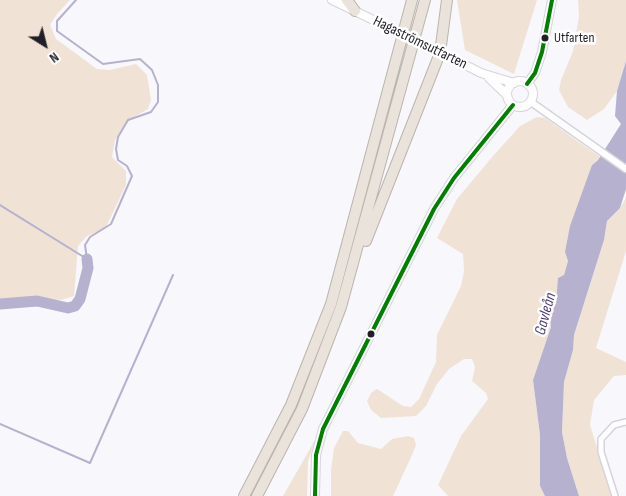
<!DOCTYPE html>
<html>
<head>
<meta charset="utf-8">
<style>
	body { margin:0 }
	#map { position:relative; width:626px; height:496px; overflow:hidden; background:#f8f7fc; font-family:"Sofia Sans Condensed",sans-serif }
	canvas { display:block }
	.north { position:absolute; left:20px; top:20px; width:50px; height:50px; -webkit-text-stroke:4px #fff; paint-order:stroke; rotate:144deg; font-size:14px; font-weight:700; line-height:20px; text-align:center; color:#201f27 }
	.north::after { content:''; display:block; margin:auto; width:18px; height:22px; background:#201f27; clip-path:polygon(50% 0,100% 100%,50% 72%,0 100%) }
</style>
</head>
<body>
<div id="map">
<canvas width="626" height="496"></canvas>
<div class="north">N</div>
</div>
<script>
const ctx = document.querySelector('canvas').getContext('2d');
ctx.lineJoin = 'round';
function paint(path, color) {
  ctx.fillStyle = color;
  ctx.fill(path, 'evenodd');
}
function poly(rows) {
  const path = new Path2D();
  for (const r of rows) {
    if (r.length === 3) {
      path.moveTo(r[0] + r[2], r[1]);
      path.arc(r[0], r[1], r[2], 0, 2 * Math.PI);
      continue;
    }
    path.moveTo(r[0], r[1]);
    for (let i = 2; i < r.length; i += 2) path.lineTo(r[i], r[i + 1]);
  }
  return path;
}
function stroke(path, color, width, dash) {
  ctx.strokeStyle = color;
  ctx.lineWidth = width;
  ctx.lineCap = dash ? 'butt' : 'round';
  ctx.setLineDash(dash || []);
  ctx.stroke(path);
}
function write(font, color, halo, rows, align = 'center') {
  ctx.font = font + ' "Sofia Sans Condensed",sans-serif';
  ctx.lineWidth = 5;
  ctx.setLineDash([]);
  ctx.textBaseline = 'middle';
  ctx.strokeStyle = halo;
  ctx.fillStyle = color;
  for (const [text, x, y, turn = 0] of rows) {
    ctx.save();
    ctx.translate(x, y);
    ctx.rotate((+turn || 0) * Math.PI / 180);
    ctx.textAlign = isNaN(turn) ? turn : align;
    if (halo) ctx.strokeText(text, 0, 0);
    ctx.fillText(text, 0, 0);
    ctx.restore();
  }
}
const green = poly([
	[0,0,70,0,57,14,50,25,56,39,97,69,110,70,136,64,147,75,151,100,148,109,132,118,124,126,115,140,112,157,126,171,126,185,105,229,87,236,78,246,74,296,61,300,40,299,0,302],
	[457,0,537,0,514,74,465,50],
	[578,0,626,0,626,61,617,91,604,109,587,120,568,107,559,90,561,80,573,51,579,16],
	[537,117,545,118,600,157,592,165,565,252,568,261,564,275,556,304,549,309,551,327,533,380,540,435,540,486,545,496,448,496,438,485,461,436,488,399,486,393,472,381,475,367,472,359,464,359,449,369,437,384,426,406,416,416,381,418,371,410,367,401,371,393,377,389,403,406,411,407,419,399,436,362,437,335,461,286,464,271,463,254,437,238,457,199,493,156,520,126],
	[626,198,626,251,596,348,626,362,626,375,614,376,594,400,590,425,612,496,579,496,567,458,562,432,564,382,573,350,574,335,604,240,607,221,620,208],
	[343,431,348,431,358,443,381,449,392,439,408,436,414,438,416,445,412,455,393,496,331,496,331,470,334,448],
	[315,440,308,462,307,496,283,496]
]);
const water = poly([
	[626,61,626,189,620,208,607,221,604,240,574,335,573,350,564,382,562,432,567,458,579,496,545,496,540,486,540,435,533,380,551,327,549,309,556,304,558,278,564,275,568,261,565,252,570,226,592,165,598,160,621,124,615,116,617,91]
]);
const stream = poly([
	[76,0,57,21,57,31,103,64,140,59,152,70,158,85,158,102,151,112,128,120,118,137,116,149,118,160,127,166,132,176,111,224,90,237,85,245,87,259],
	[0,205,87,259],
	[0,424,90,463,173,275]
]);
const river = poly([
	[0,304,37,301,68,308,75,306,80,299,88,268,87,259]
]);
const minor = poly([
	[615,496,601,452,601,439,614,425,626,422]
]);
const tertiary = poly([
	[531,102,626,169]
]);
const secondary = poly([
	[332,0,392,29],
	[424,44,481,73,514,83],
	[489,78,507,95],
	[520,94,13],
	[527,84,535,73,542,52,552,0],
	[315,496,316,455,323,429,434,209,454,178,513,105]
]);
const motorway = poly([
	[347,0,355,11],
	[366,241,440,53,447,0],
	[244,496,291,405,331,304,412,0],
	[257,496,302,409,341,307,425,0]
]);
const secondaryBridge = poly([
	[392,29,424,44]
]);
const bus1 = poly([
	[527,84,535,73,542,52,552,0],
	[315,496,316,455,323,429,434,209,454,178,513,105]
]);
const markers = [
	[545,38,4.5,"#201f27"],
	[371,334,4.5,"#201f27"]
];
const busNames = [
	["Utfarten",554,38]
];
const streetNames = [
	["Hagaströmsutfarten",420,43,26]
];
const waterNames = [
	["Gavleån",546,314,-75]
];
paint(green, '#f0e3d6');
paint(water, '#b6b1ce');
stroke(stream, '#b6b1ce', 2);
stroke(river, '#b6b1ce', 11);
stroke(minor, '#d5d4da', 8);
stroke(tertiary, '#d5d4da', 9);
stroke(secondary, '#d5d4da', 10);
stroke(motorway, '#bcb4ad', 12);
stroke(minor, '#fefeff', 5);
stroke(tertiary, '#fefeff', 6);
stroke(secondary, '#fefeff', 8);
stroke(motorway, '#e9e3db', 10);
stroke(secondaryBridge, '#d5d4da', 10, []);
stroke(secondaryBridge, '#fefeff', 8);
stroke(bus1, '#008000', 4);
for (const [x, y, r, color] of markers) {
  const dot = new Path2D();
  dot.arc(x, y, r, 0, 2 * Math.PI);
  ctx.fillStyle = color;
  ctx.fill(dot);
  stroke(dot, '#fff', 2);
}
write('14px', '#201f27', '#fff', busNames, 'left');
write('15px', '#201f27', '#fff', streetNames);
write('italic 16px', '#4c3f76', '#fff', waterNames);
</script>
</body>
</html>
